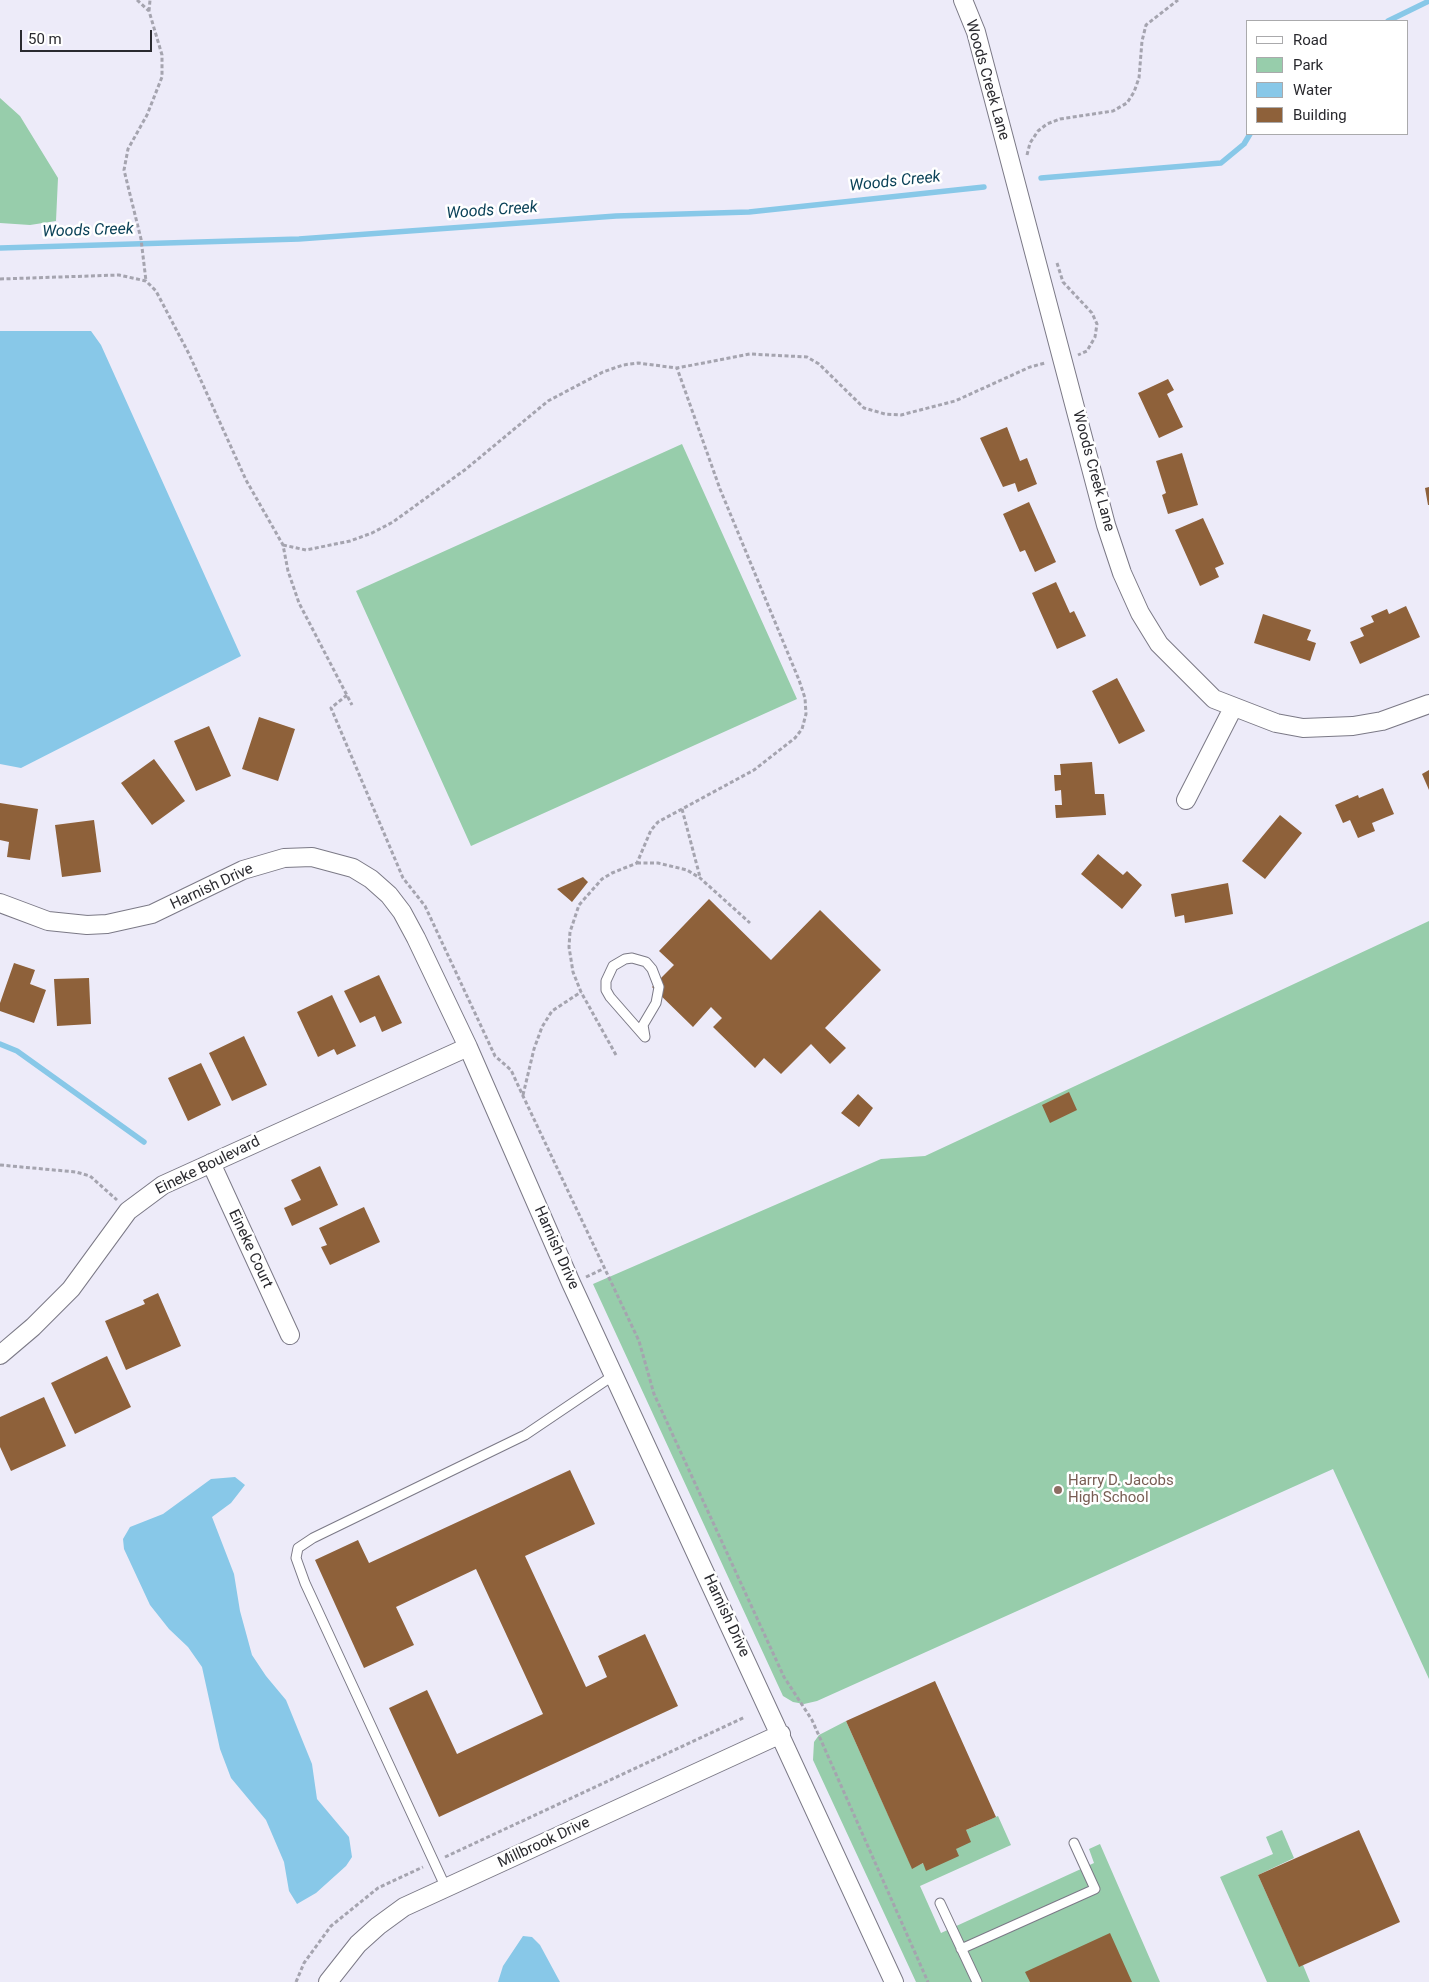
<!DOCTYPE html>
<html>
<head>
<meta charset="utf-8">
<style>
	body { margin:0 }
	#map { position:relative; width:1429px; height:1982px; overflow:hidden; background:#edebf9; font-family:Roboto,sans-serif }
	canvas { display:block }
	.legend { position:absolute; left:1246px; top:20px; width:162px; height:115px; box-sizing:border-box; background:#fff; border:1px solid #aaaaac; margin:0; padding:6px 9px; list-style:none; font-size:15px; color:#2a2a2f }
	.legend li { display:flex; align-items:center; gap:10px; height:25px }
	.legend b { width:25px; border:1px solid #aaaaac }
	.scale { position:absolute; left:20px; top:30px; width:132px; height:22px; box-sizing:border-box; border:2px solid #2a2a2f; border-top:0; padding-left:6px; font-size:15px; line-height:18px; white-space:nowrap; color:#2a2a2f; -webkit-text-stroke:4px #fff; paint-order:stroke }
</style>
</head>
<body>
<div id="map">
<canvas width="1429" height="1982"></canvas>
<ul class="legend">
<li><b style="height:6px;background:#fff"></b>Road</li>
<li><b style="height:14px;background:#97cdab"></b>Park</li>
<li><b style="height:14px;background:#88c8e8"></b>Water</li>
<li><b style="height:14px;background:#8e613a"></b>Building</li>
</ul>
<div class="scale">50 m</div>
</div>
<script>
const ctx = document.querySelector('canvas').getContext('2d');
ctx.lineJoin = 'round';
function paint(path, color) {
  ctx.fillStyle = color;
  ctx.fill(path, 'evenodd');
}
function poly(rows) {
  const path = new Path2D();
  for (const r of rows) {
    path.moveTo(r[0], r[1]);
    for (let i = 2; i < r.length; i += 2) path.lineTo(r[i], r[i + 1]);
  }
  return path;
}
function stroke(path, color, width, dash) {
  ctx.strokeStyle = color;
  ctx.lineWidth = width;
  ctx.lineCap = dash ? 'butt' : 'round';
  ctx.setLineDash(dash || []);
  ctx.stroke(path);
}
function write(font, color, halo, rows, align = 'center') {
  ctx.font = font + ' Roboto,sans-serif';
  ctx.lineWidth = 5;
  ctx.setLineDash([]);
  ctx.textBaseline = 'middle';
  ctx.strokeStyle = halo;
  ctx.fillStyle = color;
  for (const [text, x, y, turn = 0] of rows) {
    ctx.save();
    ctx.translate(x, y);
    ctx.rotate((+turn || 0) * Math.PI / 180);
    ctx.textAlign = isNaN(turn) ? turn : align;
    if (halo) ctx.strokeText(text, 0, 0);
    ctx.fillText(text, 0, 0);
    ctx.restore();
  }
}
const green = poly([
	[0,98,20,116,58,178,56,221,30,225,0,223],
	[682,444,797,699,471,846,356,591],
	[1429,921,1429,1679,1333,1469,817,1701,804,1704,793,1702,783,1696,593,1284,881,1159,925,1156],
	[846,1721,912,1868,956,1849,966,1830,998,1816,1011,1845,920,1886,941,1933,1094,1863,1089,1849,1100,1844,1160,1982,916,1982,813,1760,814,1742,819,1735],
	[1282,1830,1294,1858,1258,1875,1299,1966,1303,1965,1310,1982,1267,1982,1220,1877,1273,1854,1266,1837]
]);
const water = poly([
	[0,331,91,331,101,345,241,656,21,768,0,764],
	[235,1477,245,1485,231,1503,212,1517,234,1574,240,1611,252,1655,266,1676,286,1700,312,1764,317,1799,349,1837,352,1857,346,1866,316,1893,297,1904,289,1891,284,1862,266,1820,231,1778,220,1749,202,1667,188,1647,169,1629,150,1605,124,1549,123,1539,130,1527,163,1514,211,1479],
	[523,1936,532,1937,540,1945,560,1982,498,1982,503,1966]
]);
const stream = poly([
	[1388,21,1429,1],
	[1041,178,1221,163,1244,144,1250,134],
	[0,248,299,239,616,216,749,212,984,187],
	[0,1044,17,1051,144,1142]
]);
const building = poly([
	[1168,379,1174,390,1167,394,1183,427,1159,438,1138,393],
	[1007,427,1020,461,1027,458,1037,484,1018,492,1015,483,1003,487,980,438],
	[1182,453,1198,505,1168,514,1162,495,1166,493,1156,461],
	[1429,487,1429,505,1428,505,1425,488],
	[1029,502,1056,562,1035,572,1025,550,1020,552,1003,514],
	[1203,518,1224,564,1215,568,1219,577,1200,586,1175,530],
	[1056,582,1070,613,1074,611,1086,636,1057,649,1032,593],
	[1406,606,1420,637,1360,664,1350,642,1364,636,1360,628,1374,622,1371,616,1387,609,1389,614],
	[1263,614,1311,630,1307,640,1316,643,1310,661,1254,643],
	[1117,678,1145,731,1119,744,1092,691],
	[259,717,295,729,278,781,242,769],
	[209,726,231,776,196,791,174,741],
	[154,759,185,801,152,825,121,783],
	[1092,762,1095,794,1104,794,1106,815,1056,818,1055,805,1062,805,1061,790,1055,791,1054,775,1061,775,1060,764],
	[1429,770,1429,790,1422,774],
	[1383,788,1394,814,1372,823,1375,831,1358,838,1350,820,1343,823,1335,805,1358,795,1359,798],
	[0,803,38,809,30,860,7,857,9,842,0,840],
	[1280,815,1302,833,1265,879,1242,861],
	[94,820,101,872,62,877,55,825],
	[1098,854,1123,875,1127,871,1142,885,1122,909,1081,874],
	[583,877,588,882,572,902,557,889],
	[1228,883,1233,914,1185,923,1184,915,1175,917,1171,894],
	[709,899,771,960,820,910,881,970,825,1028,846,1048,830,1064,811,1044,781,1074,764,1058,755,1068,713,1027,722,1018,711,1007,693,1027,652,987,674,965,659,951],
	[14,963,35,970,30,984,46,990,34,1023,0,1011,0,1003],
	[379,975,402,1023,382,1032,375,1016,360,1023,344,991],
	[89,978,91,1024,57,1026,54,979],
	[332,995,356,1046,337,1055,334,1049,318,1057,297,1012],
	[244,1036,267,1085,232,1101,209,1053],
	[201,1063,221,1105,188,1121,168,1078],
	[1069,1092,1077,1110,1050,1123,1042,1105],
	[858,1094,873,1108,859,1127,841,1113],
	[320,1166,338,1205,292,1226,284,1208,301,1200,291,1180],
	[364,1207,380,1242,330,1265,321,1247,327,1245,319,1228],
	[158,1293,181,1346,126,1370,105,1321,145,1304,143,1300],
	[107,1356,131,1407,75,1434,51,1383],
	[44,1397,66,1446,11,1471,0,1447,0,1417],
	[570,1470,595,1524,525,1556,586,1687,607,1677,598,1656,645,1634,678,1706,439,1817,389,1708,427,1690,457,1754,543,1714,476,1569,396,1607,414,1645,364,1668,315,1560,358,1540,369,1563],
	[935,1681,996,1817,966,1830,971,1842,956,1849,959,1856,926,1871,923,1863,912,1869,846,1721],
	[1359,1830,1400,1922,1299,1967,1258,1875],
	[1110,1933,1132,1982,1030,1982,1025,1972]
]);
const path = poly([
	[137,0,149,11,162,55,162,77,147,115,128,149,124,170,141,239,146,281],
	[149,11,150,0],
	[1027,155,1030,143,1038,131,1047,124,1060,119,1113,111,1127,103,1134,92,1139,78,1142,41,1146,25,1178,0],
	[1057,263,1063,282,1092,313,1097,324,1095,337,1087,351,1078,355],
	[0,279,119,275,146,281,156,291,189,354,246,480,283,545,288,571,299,603,352,705],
	[283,545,306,550,350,541,372,533,393,522,466,469,548,401,603,372,623,365,638,363,677,368,750,354,807,357,819,364,864,408,885,414,901,415,955,401,1030,367,1045,363],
	[347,695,331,708,403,878,425,906,495,1056,511,1070,523,1096,639,1341,654,1394,784,1677,812,1720,928,1982],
	[682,809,700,877],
	[637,863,658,863,687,870,700,878,750,923],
	[616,1055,581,992,573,972,569,947,570,932,579,905,602,879,612,873,637,863,651,830,658,822,754,770,795,738,802,729,806,714,805,698,799,680,720,489,677,368],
	[523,1095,534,1049,542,1027,552,1011,581,992],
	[0,1165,76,1172,90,1176,117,1200],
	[586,1277,603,1269],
	[445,1857,745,1717],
	[296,1982,304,1963,331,1926,378,1888,423,1867]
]);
const service = poly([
	[632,958,646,962,652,969,659,987,656,1003,643,1025,645,1037,610,997,606,990,606,981,613,966,625,959,632,958],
	[446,1888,305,1583,296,1558,298,1548,313,1538,525,1435,614,1375],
	[940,1903,977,1982],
	[961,1949,1095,1889,1074,1843]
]);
const minor = poly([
	[963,0,976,32,1106,525,1122,573,1140,613,1159,644,1214,699,1276,723,1303,728,1353,726,1382,721,1429,704],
	[1186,800,1233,708],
	[0,903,48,921,87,925,107,924,152,914,243,870,284,858,312,857,353,868,371,879,389,895,402,912,416,938,468,1047,571,1283,894,1982],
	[211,1163,290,1335],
	[0,1355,33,1327,71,1289,128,1211,163,1185,468,1047],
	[328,1982,358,1944,378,1926,404,1907,781,1734]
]);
const markers = [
	[1058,1490,5,"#8d6e63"]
];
const streetNames = [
	["Woods Creek Lane",987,80,74],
	["Woods Creek Lane",1093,471,75],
	["Harnish Drive",212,887,-25],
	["Eineke Boulevard",208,1166,-26],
	["Harnish Drive",556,1248,66],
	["Eineke Court",250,1249,65],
	["Harnish Drive",726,1616,65],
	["Millbrook Drive",544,1843,-25]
];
const educationNames = [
	["Harry D. Jacobs",1068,1481],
	["High School",1068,1498]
];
const waterNames = [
	["Woods Creek",895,182,-6],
	["Woods Creek",492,211,-4],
	["Woods Creek",88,231,-2]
];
paint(green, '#97cdab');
paint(water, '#88c8e8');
stroke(stream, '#88c8e8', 5.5);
paint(building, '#8e613a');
stroke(service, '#7b7986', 11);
stroke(minor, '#7b7986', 20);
stroke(path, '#a5a4af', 3, [4, 2.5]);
stroke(service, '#fff', 9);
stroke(minor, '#fff', 18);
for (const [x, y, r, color] of markers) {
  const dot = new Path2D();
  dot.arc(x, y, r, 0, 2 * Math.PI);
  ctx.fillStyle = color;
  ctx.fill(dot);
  stroke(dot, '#fff', 2);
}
write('15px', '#2a2a2f', '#fff', streetNames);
write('15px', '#785e54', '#fff', educationNames, 'left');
write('italic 16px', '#0b4258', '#fff', waterNames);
</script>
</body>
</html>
